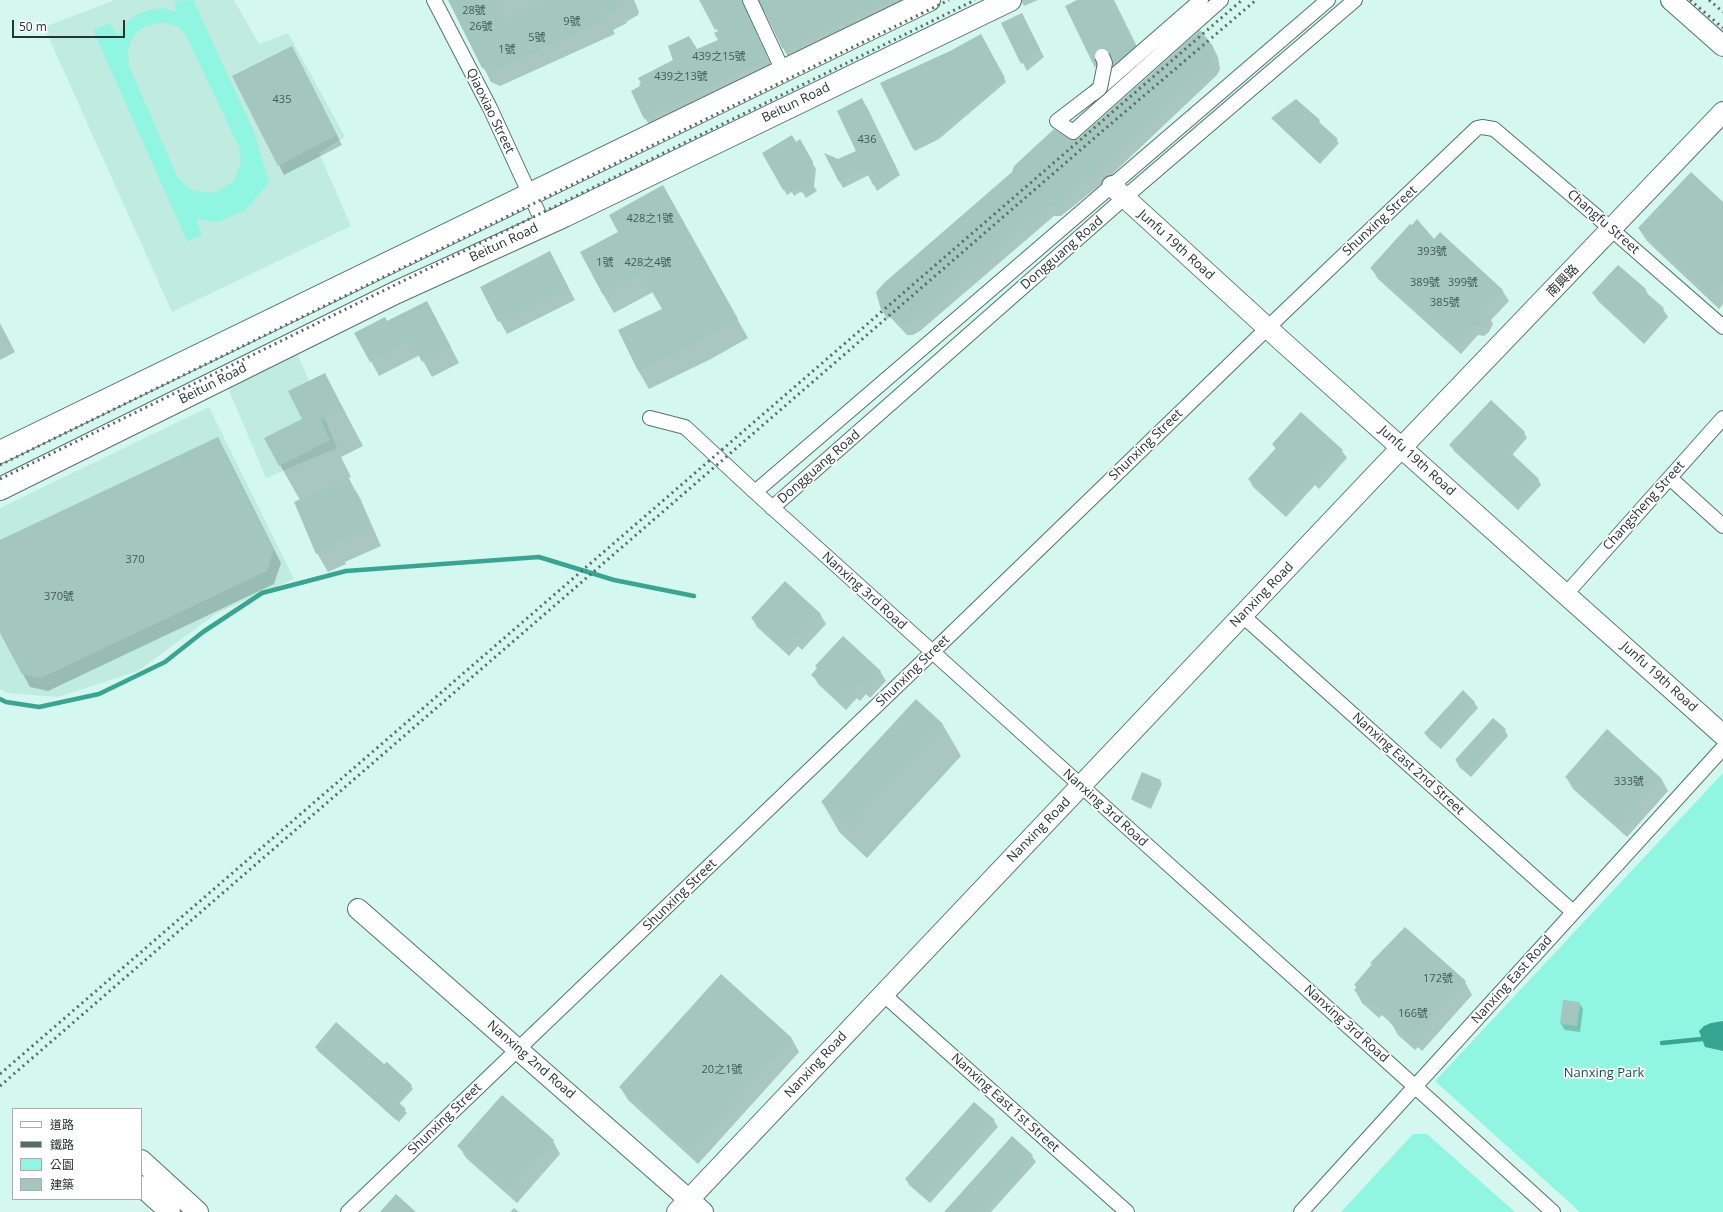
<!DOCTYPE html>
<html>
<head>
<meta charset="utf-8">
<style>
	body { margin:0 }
	#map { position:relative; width:1723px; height:1212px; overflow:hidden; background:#d4f8ef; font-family:"Open Sans","Noto Sans TC",sans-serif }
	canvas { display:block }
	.legend { position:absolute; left:12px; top:1108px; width:130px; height:92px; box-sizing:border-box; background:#fff; border:1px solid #a8aead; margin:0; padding:5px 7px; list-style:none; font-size:12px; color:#263531 }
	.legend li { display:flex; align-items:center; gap:8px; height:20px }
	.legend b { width:20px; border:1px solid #a8aead }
	.scale { position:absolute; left:12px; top:20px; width:113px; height:18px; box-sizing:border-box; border:2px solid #263531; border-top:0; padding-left:5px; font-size:12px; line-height:14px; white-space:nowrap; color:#263531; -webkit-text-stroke:3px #fff; paint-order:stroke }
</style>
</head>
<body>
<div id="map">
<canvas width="1723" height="1212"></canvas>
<ul class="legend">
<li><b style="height:5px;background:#fff"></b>道路</li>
<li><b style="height:5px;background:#586c67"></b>鐵路</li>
<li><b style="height:11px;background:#90f6e2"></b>公園</li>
<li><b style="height:11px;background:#a3c6be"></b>建築</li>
</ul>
<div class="scale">50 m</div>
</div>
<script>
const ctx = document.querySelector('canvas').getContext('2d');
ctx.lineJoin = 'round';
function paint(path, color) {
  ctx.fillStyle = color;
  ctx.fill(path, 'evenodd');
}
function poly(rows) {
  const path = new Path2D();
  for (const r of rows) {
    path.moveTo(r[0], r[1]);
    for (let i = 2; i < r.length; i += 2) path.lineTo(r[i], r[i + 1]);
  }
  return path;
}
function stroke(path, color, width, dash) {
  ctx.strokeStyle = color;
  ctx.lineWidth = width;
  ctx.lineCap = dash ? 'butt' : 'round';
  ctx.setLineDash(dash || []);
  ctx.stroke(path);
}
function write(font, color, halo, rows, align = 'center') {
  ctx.font = font + ' "Open Sans","Noto Sans TC",sans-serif';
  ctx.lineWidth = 3.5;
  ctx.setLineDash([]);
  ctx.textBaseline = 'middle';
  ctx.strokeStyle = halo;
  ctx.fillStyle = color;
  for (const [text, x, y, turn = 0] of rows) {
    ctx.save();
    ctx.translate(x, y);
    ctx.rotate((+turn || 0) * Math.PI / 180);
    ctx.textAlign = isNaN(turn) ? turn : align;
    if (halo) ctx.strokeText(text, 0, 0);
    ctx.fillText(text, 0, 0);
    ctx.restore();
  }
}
const built = poly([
	[115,0,234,0,259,44,288,33,345,137,319,153,351,226,172,312,44,27],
	[297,352,337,448,266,478,225,381],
	[209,407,294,579,217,613,138,671,58,697,7,693,0,689,0,508]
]);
const green = poly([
	[193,0,254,132,269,183,244,211,218,222,196,219,202,235,187,241,93,30,109,23,118,36,126,23,138,14,153,9,162,8,177,12,174,1],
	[162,22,178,27,185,33,239,147,241,162,236,177,231,183,218,191,210,193,195,191,188,188,177,176,129,66,128,50,133,36,145,26],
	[1723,773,1723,1212,1580,1212,1435,1081],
	[1413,1134,1427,1134,1515,1212,1341,1212]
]);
const water = poly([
	[1723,1021,1723,1051,1705,1047,1699,1031,1704,1026,1711,1023]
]);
const shadow = poly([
	[449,0,634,0,639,12,638,15,626,22,627,23,613,30,615,34,500,86,491,82],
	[699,0,940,0,799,69,794,67,783,48,766,12,758,11,753,15,752,23,775,73,656,137,645,118,697,51,719,40,720,32,718,28,715,30],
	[1021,0,1038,0,1024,6],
	[1079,0,1114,0,1117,6,1146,65,1125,84,1114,66,1109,67,1106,85,1096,67,1066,6],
	[1026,23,1044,57,1027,71,1003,24],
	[981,35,1006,82,939,139,915,151,913,148,950,52],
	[1213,47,1218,57,1220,69,1217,75,1105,181,1061,216,1054,216,920,331,913,335,907,335,890,317,887,319,882,310,877,292,1071,141,1079,139],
	[297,56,342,145,284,175,279,165],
	[866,105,900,175,877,191,869,175,843,188,826,155,838,160,857,151],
	[1273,119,1319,121,1320,124,1339,143,1320,164],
	[799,141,816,169,814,186,817,191,806,198,802,191,794,196,792,192,787,195,764,154],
	[662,186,748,338,711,359,649,389,638,370,663,309,653,292,614,313,603,294,620,232],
	[1723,203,1723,304,1719,309,1647,241,1639,229],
	[1434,241,1502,290,1509,301,1491,320,1493,324,1489,332,1484,336,1478,335,1461,354,1378,279,1371,268],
	[557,265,575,300,507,334,481,287],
	[1645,288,1649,297,1663,309,1668,317,1644,344,1598,301,1593,293],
	[435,317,459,363,432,377,420,355,379,376,371,361,387,322],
	[0,323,15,352,0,360],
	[325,374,363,446,341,457,351,477,348,478,360,498,381,546,345,562,346,564,328,572,317,553,300,500,280,465],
	[1524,432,1527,438,1512,455,1538,479,1541,485,1518,510,1454,451,1451,445],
	[1273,445,1342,451,1347,458,1319,489,1315,485,1286,517,1253,487,1249,479,1276,449],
	[225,451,281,563,274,584,48,691,30,687,0,631,0,541],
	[820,614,826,624,802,650,798,646,789,656,757,627,752,618],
	[880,671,886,681,870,698,866,694,860,701,857,698,846,710,818,684,813,675],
	[916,700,943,725,961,756,867,858,840,833,822,802],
	[1474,702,1478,708,1441,749,1429,739,1425,733],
	[1505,730,1508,736,1471,777,1459,767,1456,760],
	[1607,731,1662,780,1668,791,1627,837,1573,789,1566,777],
	[1160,781,1162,784,1151,809,1134,801,1132,799],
	[721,975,792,1039,799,1052,698,1164,628,1100,620,1087],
	[1465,982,1472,995,1422,1051,1418,1047,1415,1050,1398,1035,1392,1024,1382,1015,1379,1018,1362,1003,1355,990,1357,989,1355,985],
	[1564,1001,1579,1003,1583,1009,1580,1032,1565,1030,1561,1024],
	[316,1047,384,1066,411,1086,413,1089,399,1104,407,1113,399,1122,318,1051],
	[994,1121,998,1127,930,1203,909,1185,906,1179],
	[553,1141,560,1154,517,1203,466,1158,459,1146],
	[1032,1156,1036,1162,991,1212,946,1212],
	[514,1208,519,1212,510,1212]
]);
const stream = poly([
	[0,699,6,702,39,707,99,694,165,662,203,632,262,593,346,571,539,557,614,580,694,596],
	[1662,1043,1702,1039]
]);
const building = poly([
	[448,0,496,0,505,19,545,0,616,0,619,9,605,15,607,19,492,72,482,68],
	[702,0,742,0,765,53,760,56,759,64,753,67,644,119,631,91,640,86,639,84,641,83,638,78,673,60,668,46,689,36,697,49,718,40,714,33,718,31],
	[759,0,891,0,788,50,782,48],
	[1077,0,1113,0,1136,46,1113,65,1113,60,1107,49,1099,48,1094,55,1096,64,1095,68,1065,6],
	[1022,13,1040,49,1021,64,1001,23],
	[1200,30,1213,46,1215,59,1212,65,1099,171,1055,207,1048,207,914,321,907,326,901,325,884,308,881,310,876,292,884,283,1012,172,1014,166,1054,129,1071,140,1078,139],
	[981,34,1005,78,937,136,913,149,880,83,950,51],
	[292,46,337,135,278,166,232,76],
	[862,98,897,169,873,185,865,169,839,182,824,153,838,159,856,151,837,111],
	[1296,99,1320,120,1319,122,1338,139,1318,162,1271,118],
	[792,135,796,142,800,139,813,162,811,180,814,185,802,193,798,186,790,191,788,187,783,190,762,153],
	[1691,172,1723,202,1723,284,1711,296,1638,228],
	[663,185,738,319,684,349,638,371,618,330,662,309,642,274,603,295,580,252,618,232,609,215],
	[1417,219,1434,239,1440,232,1503,290,1486,309,1488,312,1484,321,1477,326,1472,325,1455,344,1370,268,1410,224,1412,225],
	[550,251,568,287,498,322,480,287],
	[1618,265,1645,288,1643,290,1664,308,1639,336,1592,293],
	[427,301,451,347,422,362,411,340,370,362,354,333,385,317,387,321],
	[325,373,343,409,321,420,330,440,279,466,264,438,302,419,288,391],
	[1491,400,1525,432,1508,450,1539,479,1514,505,1449,445],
	[1301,412,1343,450,1314,482,1310,479,1282,510,1248,479,1276,448,1272,444],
	[218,437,274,549,267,571,41,678,22,674,0,633,0,540],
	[349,478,371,527,335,543,336,545,316,554,294,502],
	[785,581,821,614,796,641,792,637,783,648,751,618],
	[843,636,881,671,864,689,860,685,854,692,851,689,840,701,811,675,817,668,815,666],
	[1463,690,1475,702,1437,744,1424,733],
	[916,699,943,724,849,827,821,802],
	[1493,718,1506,729,1467,772,1455,760],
	[1607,729,1662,779,1619,826,1565,777],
	[1142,772,1161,780,1149,807,1131,799],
	[1405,927,1466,981,1414,1039,1410,1035,1407,1038,1389,1022,1392,1019,1374,1003,1371,1006,1354,990,1357,987,1354,985,1372,964,1370,963],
	[721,974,792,1038,690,1151,619,1087],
	[1563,1000,1580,1002,1577,1026,1560,1024],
	[336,1022,384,1064,387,1062,412,1085,397,1101,406,1109,396,1120,315,1047],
	[502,1095,554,1140,509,1191,457,1146],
	[974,1102,995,1120,926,1197,905,1179],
	[1012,1136,1033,1155,1004,1189,982,1212,944,1212],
	[396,1194,416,1212,380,1212]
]);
const street = poly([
	[434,0,490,108,544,225],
	[750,0,783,71],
	[1201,0,1100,88,1057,121,1073,132,1221,0],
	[650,418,685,427,755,492,1431,1101,1553,1212],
	[1670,478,1723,526],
	[755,492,1328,0],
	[772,508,1124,198,1355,0],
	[1566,594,1723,418],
	[1243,616,1573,912],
	[883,994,1127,1212],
	[348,1212,918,666,1282,314,1477,128,1482,127,1494,129,1595,215,1723,327],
	[1301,1212,1723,748]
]);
const secondary = poly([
	[1671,0,1723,46],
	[1112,186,1284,343,1723,735],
	[358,909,703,1212],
	[141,1160,198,1212],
	[141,1186,170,1212],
	[677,1212,1379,471,1723,112]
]);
const primary = poly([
	[0,452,929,0],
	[0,489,397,292,564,216,1010,0]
]);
const rail = poly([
	[1690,0,1723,28],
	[1709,0,1723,12],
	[0,465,949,0],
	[0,479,975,0],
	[0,1074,1242,0],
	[0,1086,1092,140,1256,0]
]);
const streetBridge = poly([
	[1094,93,1100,88,1105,63,1102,56]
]);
const numberNames = [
	["28號",474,11],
	["9號",572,22],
	["26號",481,27],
	["5號",537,38],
	["1號",507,50],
	["439之15號",719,57],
	["439之13號",681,77],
	["435",282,100],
	["436",867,140],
	["428之1號",650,219],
	["393號",1432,252],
	["1號",605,263],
	["428之4號",648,263],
	["389號",1425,283],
	["399號",1463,283],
	["385號",1445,303],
	["370",135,560],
	["370號",59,597],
	["333號",1629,782],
	["172號",1438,979],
	["166號",1413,1014],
	["20之1號",722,1070]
];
const streetNames = [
	["Beitun Road",796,103,-26],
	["Qiaoxiao Street",490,111,64],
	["Shunxing Street",1380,221,-43],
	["Changfu Street",1603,222,41],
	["Beitun Road",504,243,-25],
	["Junfu 19th Road",1176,245,42],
	["Dongguang Road",1062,253,-41],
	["南興路",1563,281,-46],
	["Beitun Road",213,384,-27],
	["Shunxing Street",1146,445,-44],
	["Junfu 19th Road",1417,461,42],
	["Dongguang Road",819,467,-41],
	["Changsheng Street",1644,506,-48],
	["Nanxing 3rd Road",864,591,42],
	["Nanxing Road",1262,595,-46],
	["Shunxing Street",913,671,-44],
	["Junfu 19th Road",1659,677,42],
	["Nanxing East 2nd Street",1408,764,42],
	["Nanxing 3rd Road",1105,808,42],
	["Nanxing Road",1039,830,-46],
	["Shunxing Street",680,895,-44],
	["Nanxing East Road",1512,980,-48],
	["Nanxing 3rd Road",1346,1024,42],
	["Nanxing 2nd Road",531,1060,41],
	["Nanxing Road",816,1065,-47],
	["Nanxing East 1st Street",1005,1103,42],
	["Shunxing Street",445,1119,-44]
];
const parkNames = [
	["Nanxing Park",1604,1073]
];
paint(built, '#bfebe1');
paint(green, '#90f6e2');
paint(water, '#38a492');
paint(shadow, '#0003');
stroke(stream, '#38a492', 4.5);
paint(building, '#a3c6be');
stroke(street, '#53746c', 16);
stroke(secondary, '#53746c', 22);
stroke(primary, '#53746c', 24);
stroke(street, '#fff', 14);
stroke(secondary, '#fff', 20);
stroke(primary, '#fff', 22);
stroke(rail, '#586c67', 3, [2, 4]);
stroke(streetBridge, '#53746c', 16, []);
stroke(streetBridge, '#fff', 14);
write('11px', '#455954', null, numberNames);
write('13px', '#263531', '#fff', streetNames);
write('13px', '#165248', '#fff', parkNames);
</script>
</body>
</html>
